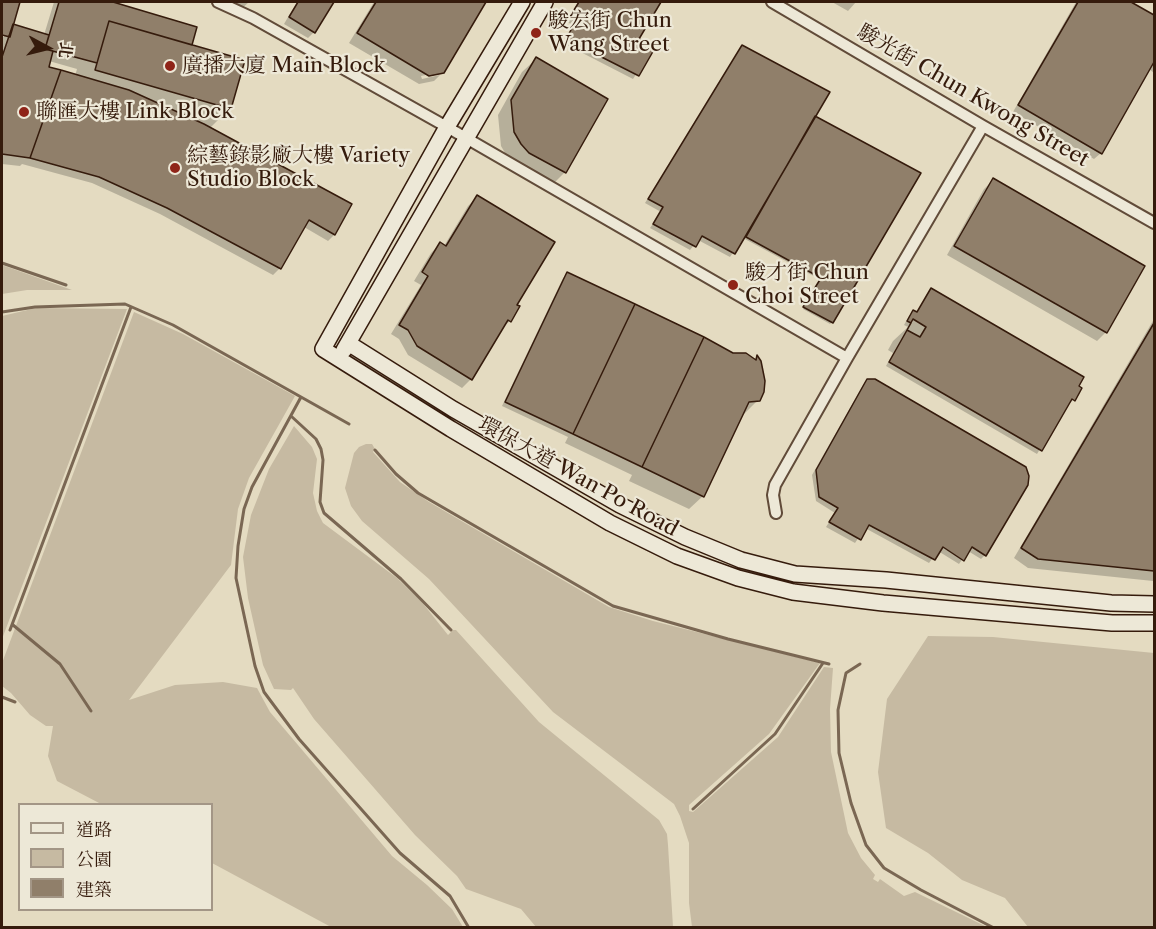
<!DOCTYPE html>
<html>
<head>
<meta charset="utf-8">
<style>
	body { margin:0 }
	#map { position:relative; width:1156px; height:929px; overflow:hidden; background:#e4dbc1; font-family:"Libre Caslon Text","Noto Serif TC",serif }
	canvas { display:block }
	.frame { position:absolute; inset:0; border:3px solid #351b0c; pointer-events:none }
	.legend { position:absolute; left:18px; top:803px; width:195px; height:108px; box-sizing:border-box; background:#ede8d7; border:2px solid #a39686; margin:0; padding:8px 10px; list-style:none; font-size:18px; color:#351b0c }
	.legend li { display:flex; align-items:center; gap:12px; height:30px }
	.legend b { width:30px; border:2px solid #a39686 }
	.north { position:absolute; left:18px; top:18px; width:60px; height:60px; -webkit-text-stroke:4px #ede8d7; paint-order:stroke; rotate:97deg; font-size:16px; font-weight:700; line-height:24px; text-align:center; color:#351b0c }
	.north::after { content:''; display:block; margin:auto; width:21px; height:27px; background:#351b0c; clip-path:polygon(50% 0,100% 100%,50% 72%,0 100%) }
</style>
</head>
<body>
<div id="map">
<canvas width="1156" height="929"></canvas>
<div class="frame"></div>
<ul class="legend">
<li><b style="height:8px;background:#ede8d7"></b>道路</li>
<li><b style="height:16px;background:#c6baa2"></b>公園</li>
<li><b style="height:16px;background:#907f6a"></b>建築</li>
</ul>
<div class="north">北</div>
</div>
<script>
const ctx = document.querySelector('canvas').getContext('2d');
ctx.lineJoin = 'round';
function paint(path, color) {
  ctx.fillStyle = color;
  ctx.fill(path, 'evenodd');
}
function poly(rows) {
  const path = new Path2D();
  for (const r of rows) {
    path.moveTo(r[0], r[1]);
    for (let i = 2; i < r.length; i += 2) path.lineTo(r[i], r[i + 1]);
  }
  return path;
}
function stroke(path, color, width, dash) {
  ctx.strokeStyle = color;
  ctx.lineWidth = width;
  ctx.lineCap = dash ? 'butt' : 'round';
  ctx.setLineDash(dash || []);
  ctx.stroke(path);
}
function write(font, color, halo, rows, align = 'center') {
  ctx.font = font + ' "Libre Caslon Text","Noto Serif TC",serif';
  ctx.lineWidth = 4.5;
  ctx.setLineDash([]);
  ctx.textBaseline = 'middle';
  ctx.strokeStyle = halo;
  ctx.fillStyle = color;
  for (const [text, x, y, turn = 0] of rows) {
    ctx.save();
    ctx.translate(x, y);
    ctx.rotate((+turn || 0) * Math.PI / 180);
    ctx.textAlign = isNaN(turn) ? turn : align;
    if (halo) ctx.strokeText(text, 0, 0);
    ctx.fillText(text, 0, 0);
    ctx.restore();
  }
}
const green = poly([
	[2,265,72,290,27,290,2,294],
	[36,308,127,309,2,639,2,316],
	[134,312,183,334,295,396,249,478,238,509,231,565,129,700,175,685,223,682,257,688,270,712,392,856,427,885,452,909,463,927,331,927,212,863,212,804,101,804,57,781,48,756,53,726,46,726,30,715,11,693,2,686,2,663],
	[294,426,312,447,317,459,313,493,317,511,323,523,397,578,421,601,448,635,453,630,456,630,539,722,659,820,667,834,668,845,673,927,536,927,521,909,466,889,457,876,415,835,314,719,293,688,291,690,274,689,263,665,248,598,243,557,251,515,269,469],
	[366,444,372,444,375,449,373,452,400,482,429,502,609,607,653,621,820,663,769,734,689,805,689,811,693,812,778,737,824,667,833,668,830,709,831,752,848,833,861,858,875,875,873,879,878,882,880,879,904,896,915,892,987,927,692,927,689,903,689,843,680,816,674,804,553,712,429,579,362,521,351,506,345,488,354,453,359,447],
	[928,636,993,637,1154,653,1154,927,1028,927,1005,898,962,880,928,853,886,828,878,772,887,699]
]);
const shadow = poly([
	[2,2,19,2,12,25,44,35,54,2,108,2,195,28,191,44,230,108,209,129,350,205,334,235,328,241,304,227,280,268,273,275,160,214,92,183,22,164,20,166,2,164,2,37,4,37,4,34,2,33],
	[49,61,77,69,75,76,47,68],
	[222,2,249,2,240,10],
	[297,2,332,2,314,32,308,38,284,24],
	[374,2,485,2,443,72,441,74,441,72,421,76,422,79,440,75,434,81,419,84,349,43],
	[578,2,659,2,637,40,653,48,633,79,563,43,573,25,567,22],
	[832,2,856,2,848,11],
	[1076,2,1128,2,1154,17,1154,73,1149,69,1101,153,1094,159,1013,112],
	[742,47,814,117,832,322,830,324,803,309,821,280,743,238,730,257,698,240,690,250,650,228,661,212,645,203],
	[536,59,606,100,565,172,551,186,508,158,501,146,498,115,522,72],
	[993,180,1143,267,1106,332,1097,341,947,255,984,189],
	[477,197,515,305,510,321,500,330,471,379,462,388,408,355,399,339,391,334,421,285,414,281,431,253,440,244,444,246,468,206],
	[567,274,733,355,754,360,757,358,758,400,744,414,742,415,703,496,689,509,629,481,632,475,565,443,568,437,502,406,563,278],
	[931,290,1073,400,1069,404,1068,403,1037,454,886,366,893,353,888,350,893,341,908,327,904,325,909,316,913,312,916,313],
	[1154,319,1154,579,1153,581,1028,568,1014,558],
	[867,381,985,555,981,559,968,551,959,564,938,551,929,563,865,528,855,543,826,527,835,513,816,501,812,475,863,385]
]);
const stream = poly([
	[2,263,66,285],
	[2,312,35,307,125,304,173,325,349,424],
	[301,397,252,487,244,509,238,546,236,578,255,666,264,692,299,739,400,853,450,896,469,928],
	[291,416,316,439,321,449,323,460,320,502,324,513,401,579,451,630],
	[375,450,396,474,418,493,613,606,728,639,829,664],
	[13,625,60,664,91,711],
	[10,630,131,307],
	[860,664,846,673,838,710,839,753,851,803,866,845,884,868,921,890,994,928],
	[2,697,15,702],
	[693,809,775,734,823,663]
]);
const building = poly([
	[2,2,20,2,10,37,2,35,2,2],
	[59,2,113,2,197,27,192,45,109,21,97,63,45,49,59,2],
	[298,2,334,2,315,33,289,17,298,2],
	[376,2,486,2,444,73,429,76,357,33,376,2],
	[579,2,661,2,639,39,655,48,639,76,566,39,576,21,569,18,579,2],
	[1078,2,1131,2,1154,15,1154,62,1102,154,1018,105,1078,2],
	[109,21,245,60,231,109,95,70,109,21],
	[13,24,49,35,45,49,53,51,49,67,61,70,30,158,2,154,2,57,13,24],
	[742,45,830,92,735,254,702,236,696,247,653,224,663,207,648,199,742,45],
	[536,57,608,99,566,173,529,153,521,144,514,132,511,100,536,57],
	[61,70,129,90,204,124,352,204,335,235,309,220,281,269,167,208,99,177,30,158,61,70],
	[815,116,921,173,833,323,803,307,821,278,746,237,815,116],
	[993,178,1145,266,1107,333,954,246,993,178],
	[477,195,555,242,517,305,520,306,511,322,508,320,472,380,417,346,408,330,399,325,428,276,422,272,440,242,446,246,477,195],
	[567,272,635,304,573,434,505,402,567,272],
	[931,288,1084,377,1079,386,1082,388,1075,401,1072,399,1042,451,889,362,911,323,907,321,913,310,917,312,931,288],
	[635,304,704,337,642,467,573,434,635,304],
	[913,319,926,327,920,337,907,330,913,319],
	[1154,323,1154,571,1038,559,1021,548,1154,323],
	[704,337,733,353,746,353,756,360,757,355,761,361,765,381,764,392,760,401,749,402,704,497,642,467,704,337],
	[867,379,875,379,1026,467,1029,476,1028,485,986,556,972,547,964,561,943,547,935,560,869,525,861,540,829,522,838,508,819,497,816,470,867,379]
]);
const street = poly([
	[218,2,253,18,447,127,847,358],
	[772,2,983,126,1154,223],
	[776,513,773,495,775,485,847,358,983,126]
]);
const secondary = poly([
	[522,2,447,127,323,349,451,429,610,523,677,556,738,578,793,592,883,603,1112,623,1154,623],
	[348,343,453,409,620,505,685,537,741,560,795,574,886,580,1111,603,1154,604],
	[344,350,545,2]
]);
const markers = [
	[536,33,6,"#8f2418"],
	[170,66,6,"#8f2418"],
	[24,112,6,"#8f2418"],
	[175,168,6,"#8f2418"],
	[733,285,6,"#8f2418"]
];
const poiNames = [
	["駿宏街 Chun",548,21],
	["Wang Street",548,45],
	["廣播大廈 Main Block",182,66],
	["聯匯大樓 Link Block",36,112],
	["綜藝錄影廠大樓 Variety",187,156],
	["Studio Block",187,180],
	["駿才街 Chun",745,273],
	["Choi Street",745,297]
];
const streetNames = [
	["駿光街 Chun Kwong Street",973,96,30],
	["環保大道 Wan Po Road",578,477,29]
];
paint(green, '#c6baa2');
paint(shadow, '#0003');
stroke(stream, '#7a6753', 3);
paint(building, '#907f6a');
stroke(building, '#351b0c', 1.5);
stroke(street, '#614b39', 14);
stroke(secondary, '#351b0c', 18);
stroke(street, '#ede8d7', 10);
stroke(secondary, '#ede8d7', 15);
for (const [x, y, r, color] of markers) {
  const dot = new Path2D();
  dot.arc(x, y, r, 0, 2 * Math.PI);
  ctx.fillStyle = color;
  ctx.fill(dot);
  stroke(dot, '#ede8d7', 2);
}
write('21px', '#351b0c', '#ede8d7', poiNames, 'left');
write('21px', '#351b0c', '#ede8d7', streetNames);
</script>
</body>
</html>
